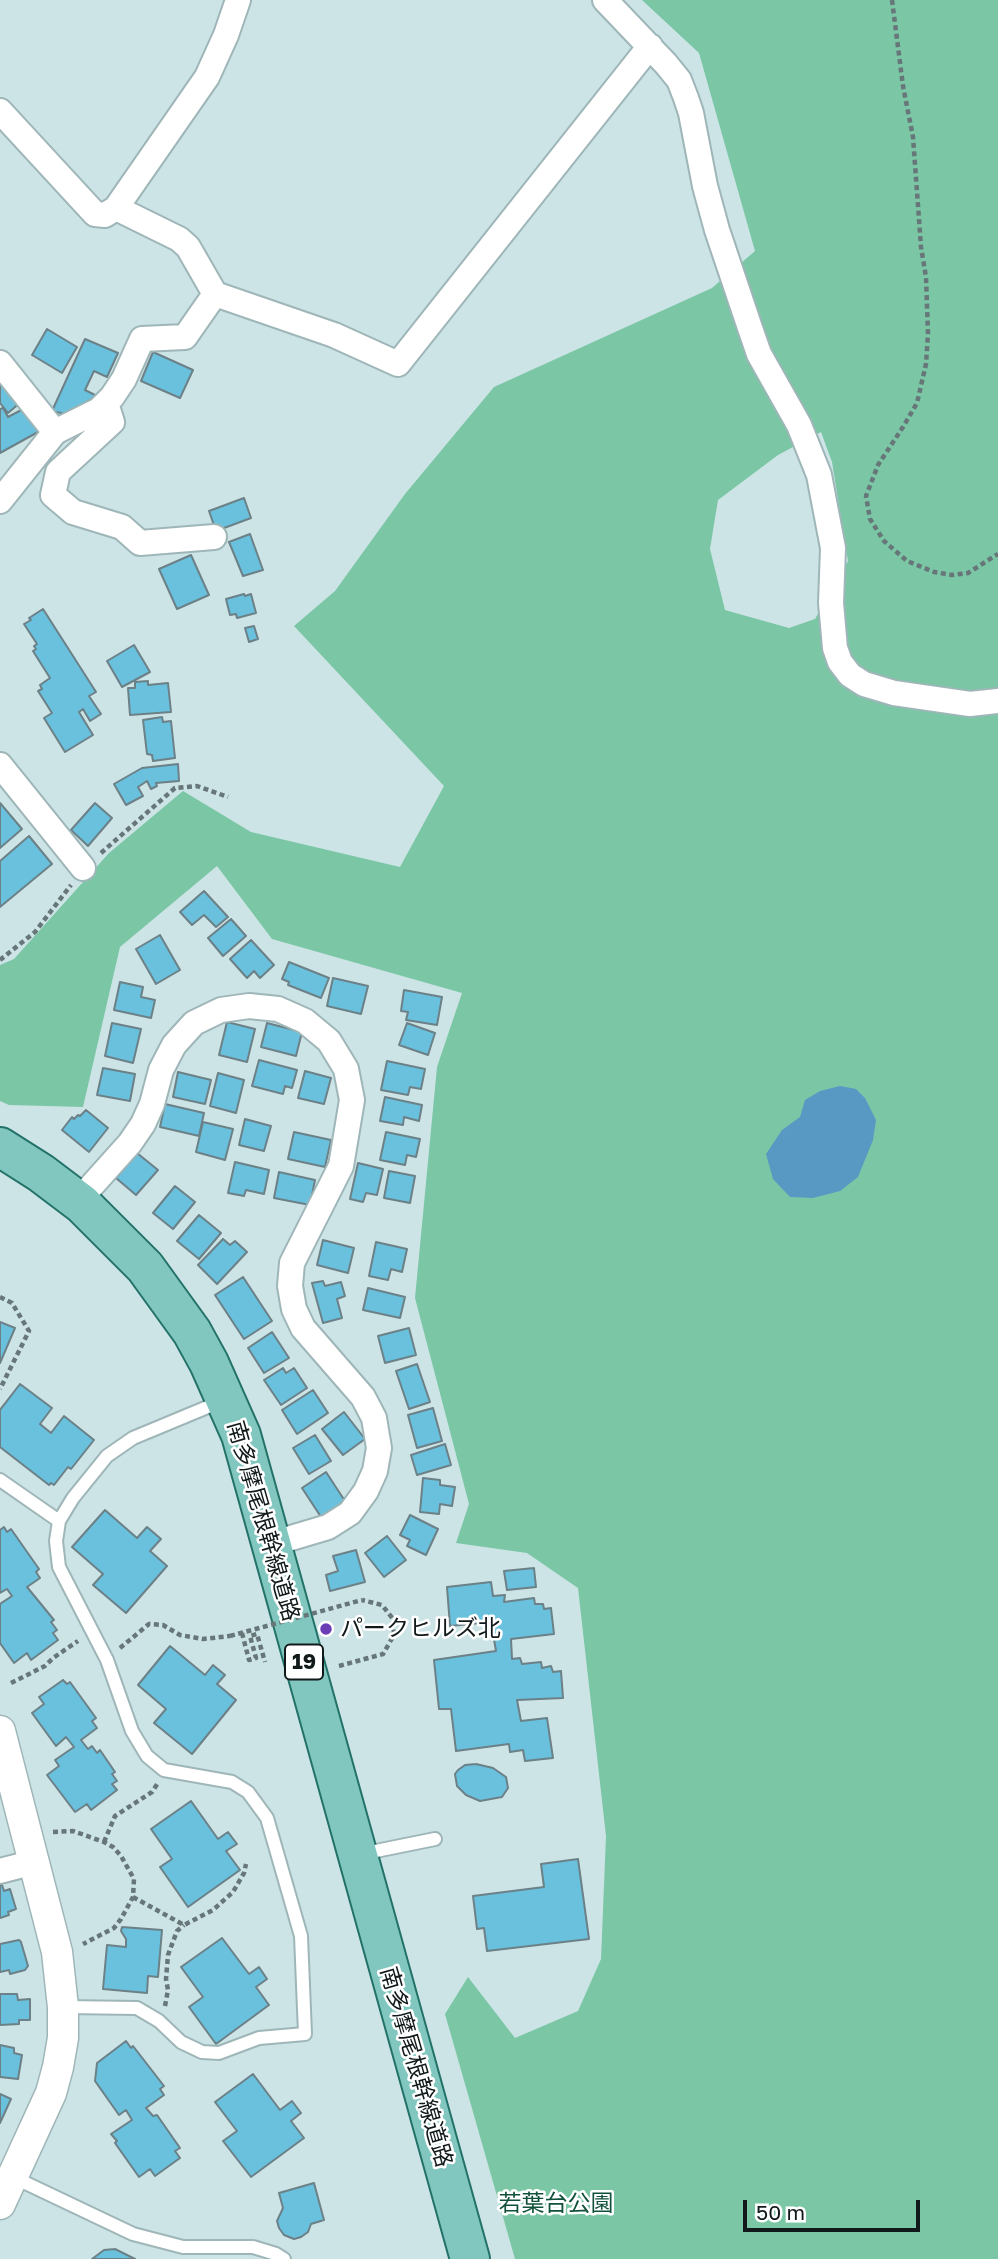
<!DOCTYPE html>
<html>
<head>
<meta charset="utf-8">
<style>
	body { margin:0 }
	#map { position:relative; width:998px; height:2259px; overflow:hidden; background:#cde4e6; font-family:"Golos Text",sans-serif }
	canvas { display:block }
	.scale { position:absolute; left:743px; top:2200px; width:177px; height:32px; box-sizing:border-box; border:4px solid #11191a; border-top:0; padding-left:9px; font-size:21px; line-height:24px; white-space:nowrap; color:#11191a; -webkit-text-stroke:5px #fff; paint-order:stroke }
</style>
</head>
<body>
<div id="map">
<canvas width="998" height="2259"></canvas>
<div class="scale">50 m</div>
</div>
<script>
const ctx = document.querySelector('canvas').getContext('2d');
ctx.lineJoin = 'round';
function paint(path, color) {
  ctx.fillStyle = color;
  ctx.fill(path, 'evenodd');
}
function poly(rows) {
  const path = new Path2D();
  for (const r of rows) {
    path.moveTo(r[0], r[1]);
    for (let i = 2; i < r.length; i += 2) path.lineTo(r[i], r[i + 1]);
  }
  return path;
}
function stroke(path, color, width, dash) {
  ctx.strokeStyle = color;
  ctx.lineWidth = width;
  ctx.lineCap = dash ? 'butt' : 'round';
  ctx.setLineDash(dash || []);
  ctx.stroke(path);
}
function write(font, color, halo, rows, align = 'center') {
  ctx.font = font + ' "Golos Text","Noto Sans JP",sans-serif';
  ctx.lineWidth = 5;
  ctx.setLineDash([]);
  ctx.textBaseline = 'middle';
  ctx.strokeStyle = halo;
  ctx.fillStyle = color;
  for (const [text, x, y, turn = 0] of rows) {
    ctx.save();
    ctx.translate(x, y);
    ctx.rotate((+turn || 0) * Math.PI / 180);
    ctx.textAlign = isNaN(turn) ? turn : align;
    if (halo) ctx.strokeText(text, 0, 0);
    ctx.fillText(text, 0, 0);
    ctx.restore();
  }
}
const green = poly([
	[642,0,998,0,998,2259,515,2259,445,2014,468,1977,515,2038,578,2011,601,1959,606,1836,578,1588,527,1553,456,1543,469,1504,415,1298,437,1067,462,993,272,939,217,866,120,947,83,1107,9,1105,0,1101,0,965,14,959,109,853,183,791,251,832,400,867,444,786,294,626,335,591,405,494,494,387,712,288,755,251,699,53],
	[821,432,832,462,848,561,815,619,789,628,725,610,710,549,718,500,778,455]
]);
const water = poly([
	[840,1086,856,1089,865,1098,876,1120,873,1140,858,1177,840,1191,813,1198,790,1197,773,1179,766,1154,782,1130,800,1117,805,1100,820,1091]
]);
const building = poly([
	[47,329,77,347,62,373,32,355,47,329],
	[85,339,118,353,107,377,94,371,85,390,97,396,65,414,52,411,85,339],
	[153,352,193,370,180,398,141,381,153,352],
	[0,376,21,402,8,413,0,403,0,376],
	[3,408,8,417,25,408,38,432,0,453,0,409,3,408],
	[244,498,251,518,216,531,209,511,244,498],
	[250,534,263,570,243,576,229,542,250,534],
	[191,555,209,595,177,609,159,569,191,555],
	[244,594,245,596,251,594,256,613,237,618,236,614,230,615,226,599,244,594],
	[43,609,96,692,89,696,101,714,90,721,83,709,79,712,93,735,65,752,44,718,52,713,38,691,42,689,40,685,50,678,33,651,36,649,34,646,37,644,24,624,31,620,29,618,43,609],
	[254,626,258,639,249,642,245,628,254,626],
	[134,645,150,672,122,687,107,661,134,645],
	[148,681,148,685,168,683,171,712,130,715,128,688,135,688,135,682,148,681],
	[162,717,163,722,171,721,175,758,153,761,152,755,147,754,143,720,162,717],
	[178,764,179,781,156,783,157,786,151,789,147,781,138,787,143,796,126,805,114,784,142,768,178,764],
	[0,803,22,829,0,848,0,803],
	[95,803,112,818,88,846,71,830,95,803],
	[29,836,52,864,0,907,0,861,29,836],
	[204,891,228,917,216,927,204,915,192,925,180,912,204,891],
	[231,919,246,936,223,956,208,938,231,919],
	[160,935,180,970,156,984,136,949,160,935],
	[251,940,274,965,260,978,254,971,247,978,230,959,251,940],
	[289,962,329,978,321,998,288,985,289,982,282,979,289,962],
	[333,978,368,986,361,1014,327,1006,333,978],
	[120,982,143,987,141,997,155,1000,151,1018,114,1010,120,982],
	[404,990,442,997,437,1025,406,1020,408,1012,401,1011,404,990],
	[227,1022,255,1029,247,1062,219,1055,227,1022],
	[112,1023,141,1029,133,1063,105,1056,112,1023],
	[267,1023,302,1032,296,1056,261,1047,267,1023],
	[407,1023,435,1033,428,1055,399,1045,407,1023],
	[259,1060,297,1070,292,1088,285,1086,283,1094,252,1086,259,1060],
	[387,1061,425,1069,421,1089,410,1087,408,1095,381,1090,387,1061],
	[103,1068,135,1074,130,1101,97,1095,103,1068],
	[305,1071,331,1078,324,1104,298,1098,305,1071],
	[178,1072,211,1080,205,1104,173,1097,178,1072],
	[218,1073,244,1080,236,1113,210,1106,218,1073],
	[385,1097,422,1105,419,1121,404,1117,403,1125,380,1121,385,1097],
	[165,1104,204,1113,199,1136,160,1127,165,1104],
	[86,1110,108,1128,89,1152,62,1130,72,1117,74,1119,78,1115,80,1116,86,1110],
	[245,1119,271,1126,264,1151,239,1145,245,1119],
	[203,1122,233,1129,225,1160,196,1152,203,1122],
	[294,1132,331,1140,325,1167,288,1159,294,1132],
	[386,1132,420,1139,416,1157,407,1155,405,1165,380,1160,386,1132],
	[137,1153,158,1170,136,1195,116,1178,137,1153],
	[235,1162,269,1170,264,1194,246,1190,244,1196,228,1193,235,1162],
	[358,1163,383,1169,377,1195,366,1193,363,1202,350,1199,358,1163],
	[389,1171,415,1176,410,1203,384,1198,389,1171],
	[279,1172,315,1180,310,1205,274,1198,279,1172],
	[175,1186,195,1202,173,1229,153,1213,175,1186],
	[199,1215,221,1233,199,1259,177,1241,199,1215],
	[223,1239,230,1245,235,1241,247,1252,217,1284,198,1265,223,1239],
	[323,1240,354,1248,348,1273,317,1265,323,1240],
	[376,1242,407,1249,402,1272,391,1269,388,1280,369,1276,376,1242],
	[243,1277,272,1321,244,1339,215,1295,243,1277],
	[323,1281,325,1286,341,1282,345,1296,337,1299,342,1318,323,1323,312,1283,323,1281],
	[368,1288,405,1297,400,1318,363,1310,368,1288],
	[0,1322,15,1328,0,1363,0,1322],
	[409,1328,416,1355,385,1363,378,1336,409,1328],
	[272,1332,289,1358,264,1373,248,1348,272,1332],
	[417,1364,430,1402,409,1409,396,1371,417,1364],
	[283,1368,286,1373,294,1368,307,1388,281,1405,264,1380,283,1368],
	[20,1384,52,1408,40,1424,51,1433,64,1416,94,1440,71,1469,68,1467,54,1485,51,1483,49,1485,0,1447,0,1410,20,1384],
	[313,1390,328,1413,297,1434,282,1410,313,1390],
	[433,1408,442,1441,417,1448,408,1415,433,1408],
	[344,1412,365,1439,343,1455,322,1429,344,1412],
	[315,1435,331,1461,309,1474,293,1448,315,1435],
	[445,1444,451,1465,417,1475,411,1455,445,1444],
	[326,1472,345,1501,321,1517,302,1488,326,1472],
	[423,1478,440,1480,440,1485,455,1487,452,1506,440,1504,439,1514,420,1512,423,1478],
	[105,1510,137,1538,147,1527,161,1539,150,1551,167,1566,126,1613,93,1585,103,1574,72,1547,105,1510],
	[410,1515,438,1529,426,1555,407,1546,410,1540,400,1535,410,1515],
	[4,1527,7,1532,11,1529,39,1569,36,1572,40,1578,27,1587,54,1620,51,1622,57,1630,53,1633,58,1640,31,1660,27,1653,14,1663,0,1643,0,1604,12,1596,7,1589,0,1593,0,1530,4,1527],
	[387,1536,406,1560,384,1577,365,1553,387,1536],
	[356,1550,365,1582,330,1591,326,1575,338,1571,333,1556,356,1550],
	[534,1568,536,1587,507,1590,504,1571,534,1568],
	[491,1582,493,1596,505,1595,504,1602,534,1598,535,1604,543,1604,544,1609,551,1608,554,1634,511,1639,512,1659,520,1658,522,1664,541,1662,542,1668,551,1666,553,1672,561,1671,563,1698,517,1700,521,1721,547,1718,553,1758,525,1761,523,1750,510,1752,509,1744,456,1751,451,1709,439,1709,434,1660,496,1651,491,1622,450,1626,447,1587,491,1582],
	[170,1646,205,1675,213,1665,225,1675,217,1684,236,1700,192,1754,154,1723,166,1709,138,1685,170,1646],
	[63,1680,67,1684,70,1682,96,1718,92,1721,97,1728,81,1740,88,1749,92,1746,97,1753,100,1750,115,1772,112,1774,117,1781,112,1784,117,1790,91,1810,87,1804,75,1812,47,1775,59,1766,55,1760,74,1747,66,1737,56,1746,32,1713,44,1704,39,1697,63,1680],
	[476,1764,493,1768,506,1777,508,1788,502,1797,480,1801,466,1795,457,1786,455,1774,458,1770,465,1765,476,1764],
	[191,1801,218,1839,228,1832,237,1844,226,1851,240,1870,188,1907,160,1867,172,1859,151,1829,191,1801],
	[578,1859,589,1939,487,1951,484,1928,477,1929,473,1896,544,1887,541,1864,578,1859],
	[0,1885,2,1885,4,1891,10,1889,16,1909,8,1912,9,1915,0,1918,0,1885],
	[122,1927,162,1930,158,1977,148,1976,147,1993,103,1989,107,1945,126,1947,126,1939,121,1931,122,1927],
	[222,1938,249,1974,259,1967,267,1979,256,1987,269,2005,216,2044,189,2007,203,1997,181,1967,222,1938],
	[19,1940,21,1942,28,1966,25,1970,10,1974,9,1970,0,1972,0,1944,19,1940],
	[0,1994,17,1994,18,2000,30,1999,30,2020,19,2020,19,2024,0,2025,0,1994],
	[126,2041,131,2048,133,2046,164,2086,160,2089,164,2095,146,2108,153,2116,157,2115,180,2148,175,2151,180,2158,155,2176,150,2169,139,2177,115,2143,117,2141,111,2134,132,2120,126,2110,119,2115,95,2081,97,2063,126,2041],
	[0,2045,14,2048,14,2053,22,2055,18,2079,0,2077,0,2045],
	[253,2074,280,2110,292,2101,301,2113,291,2121,304,2138,251,2177,223,2141,237,2131,215,2102,253,2074],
	[0,2094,11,2099,0,2123,0,2094],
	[314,2183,324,2220,311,2224,308,2232,301,2237,294,2239,284,2235,279,2228,277,2221,283,2208,279,2193,314,2183],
	[115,2249,135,2259,92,2259,104,2250,115,2249]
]);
const path = poly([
	[892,0,903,86,913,137,921,247,926,277,928,334,926,364,917,403,903,427,878,465,866,496,870,519,884,541,907,561,934,572,952,575,968,573,998,554],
	[101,853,175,788,197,786,228,797],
	[0,960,35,932,71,885],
	[0,1297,12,1303,29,1331,0,1389],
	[242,1633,249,1660,256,1658,250,1636,257,1634,265,1662],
	[120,1648,149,1624,163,1625,180,1635,203,1639,230,1636],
	[339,1666,383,1654,394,1635,393,1619,382,1605,362,1600],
	[11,1683,45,1666,53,1658,78,1641],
	[53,1832,73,1831,104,1842,113,1847,121,1856,134,1879,133,1897,121,1919,114,1928,83,1944],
	[104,1842,115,1816,152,1792,158,1783],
	[133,1897,184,1925,213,1910,233,1892,244,1873,246,1864],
	[165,2006,168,1990,166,1979,168,1955,177,1931,184,1925]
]);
const service = poly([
	[0,1480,59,1521],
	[361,1854,435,1839],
	[63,2007,137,2008,159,2021,181,2042,202,2052,219,2053,259,2038,305,2034,301,1936,267,1818,248,1792,232,1782,164,1770,147,1756,132,1731,107,1660,59,1567,56,1541,59,1521,73,1498,107,1456,133,1438,222,1401],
	[13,2177,133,2234,183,2247,253,2247,276,2254,284,2259]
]);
const minor = poly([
	[605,0,666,64,679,80,686,98,691,113,705,186,717,230,750,328,759,354,799,425,819,475,833,548,831,603,835,648,840,662,850,675,864,684,894,693,970,704,998,701],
	[0,111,95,214,105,215,116,208,207,77,226,35,238,0],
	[116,208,179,239,188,247,215,294,334,335,398,364,650,46],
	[0,363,55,432],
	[106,403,112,422,58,472,53,495,73,512,122,527,140,543,214,537],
	[0,501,55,432,99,410,112,397,124,379,142,339,185,337,215,294],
	[0,765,83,868],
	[78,1201,130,1143,143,1124,152,1104,161,1070,174,1045,194,1023,221,1010,249,1006,278,1009,305,1021,329,1041,346,1069,352,1100,341,1166,292,1263,290,1286,294,1309,303,1328,363,1397,374,1418,379,1448,375,1471,366,1491,350,1513,328,1527,271,1544],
	[0,1871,35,1862]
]);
const tertiary = poly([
	[0,1731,57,1952,63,2007,63,2038,58,2067,51,2093,0,2204]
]);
const primary = poly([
	[0,1147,41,1173,82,1204,145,1267,192,1332,209,1363,241,1435,470,2259]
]);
const pathBridge = poly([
	[230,1636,362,1600]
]);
const markers = [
	[326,1629,7,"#6c3eb6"]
];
const shields = [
	[304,1662,38]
];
const shieldNames = [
	["19",304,1662]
];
const streetNames = [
	["南多摩尾根幹線道路",263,1521,74],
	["南多摩尾根幹線道路",416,2067,74]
];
const poiNames = [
	["パークヒルズ北",340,1629]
];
const parkNames = [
	["若葉台公園",556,2204]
];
paint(green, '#7ac6a5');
paint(water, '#5899c4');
paint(building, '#69c1dd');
stroke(building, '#6c8087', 2);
stroke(service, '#9fb6b8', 16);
stroke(minor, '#9fb6b8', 28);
stroke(tertiary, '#9fb6b8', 33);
stroke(primary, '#237269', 42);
stroke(path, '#677678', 4.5, [5, 3.5]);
stroke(service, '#fff', 12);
stroke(minor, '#fff', 24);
stroke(tertiary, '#fff', 30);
stroke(primary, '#81c7bf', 38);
stroke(pathBridge, '#677678', 4.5, [5, 3.5]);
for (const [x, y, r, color] of markers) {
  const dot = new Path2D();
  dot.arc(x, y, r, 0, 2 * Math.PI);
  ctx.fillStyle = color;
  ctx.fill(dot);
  stroke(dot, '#fff', 2.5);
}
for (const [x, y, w] of shields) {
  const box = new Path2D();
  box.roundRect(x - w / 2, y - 17.5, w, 35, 5);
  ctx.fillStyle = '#fff';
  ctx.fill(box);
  stroke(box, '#11191a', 2);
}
write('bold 21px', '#11191a', null, shieldNames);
write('23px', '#11191a', '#fff', streetNames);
write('23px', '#11191a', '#fff', poiNames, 'left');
write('23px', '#11513a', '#fff', parkNames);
</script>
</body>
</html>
